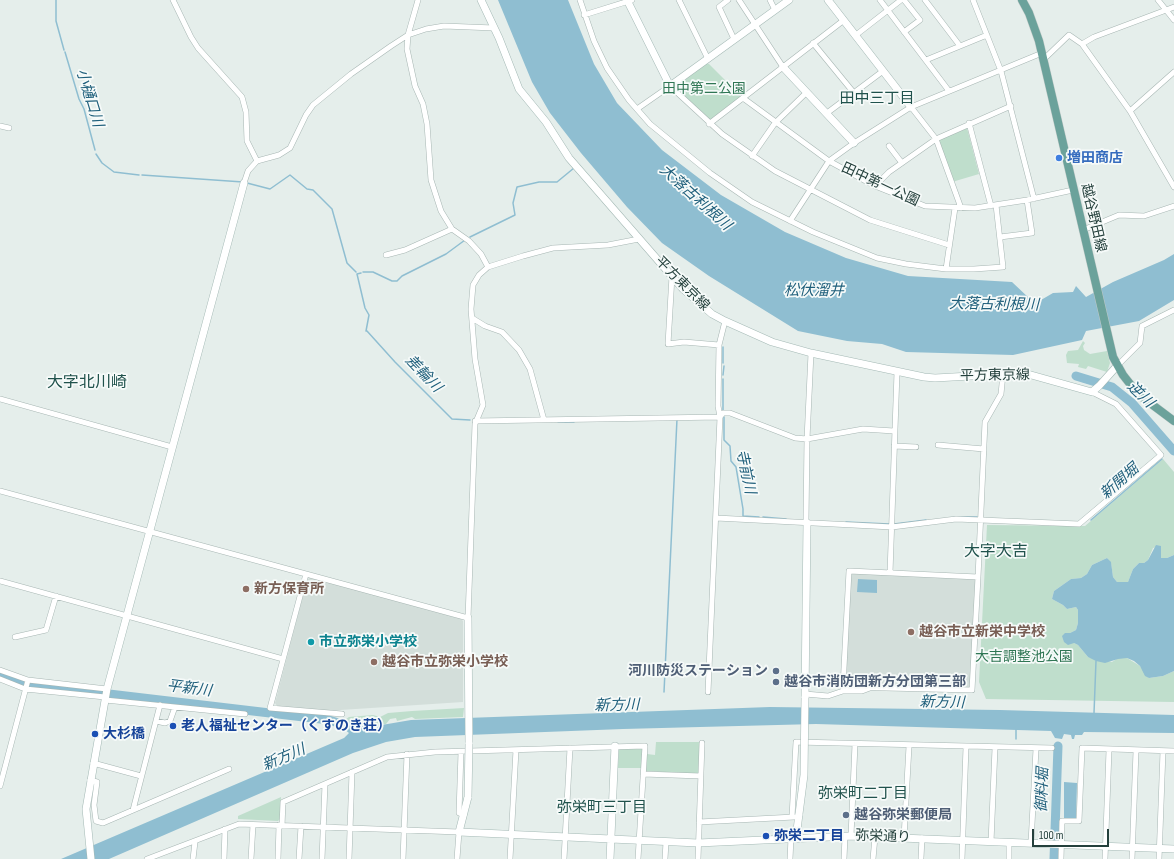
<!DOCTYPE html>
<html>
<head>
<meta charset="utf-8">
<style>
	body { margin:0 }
	#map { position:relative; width:1174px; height:859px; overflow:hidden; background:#e5eeeb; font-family:"Sofia Sans Condensed",sans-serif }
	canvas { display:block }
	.scale { position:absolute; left:1032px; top:829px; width:77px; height:18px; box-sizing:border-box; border:2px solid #24403c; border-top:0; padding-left:5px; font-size:12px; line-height:14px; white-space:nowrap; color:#24403c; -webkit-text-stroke:3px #f6faf9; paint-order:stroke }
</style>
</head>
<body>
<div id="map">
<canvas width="1174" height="859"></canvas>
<div class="scale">100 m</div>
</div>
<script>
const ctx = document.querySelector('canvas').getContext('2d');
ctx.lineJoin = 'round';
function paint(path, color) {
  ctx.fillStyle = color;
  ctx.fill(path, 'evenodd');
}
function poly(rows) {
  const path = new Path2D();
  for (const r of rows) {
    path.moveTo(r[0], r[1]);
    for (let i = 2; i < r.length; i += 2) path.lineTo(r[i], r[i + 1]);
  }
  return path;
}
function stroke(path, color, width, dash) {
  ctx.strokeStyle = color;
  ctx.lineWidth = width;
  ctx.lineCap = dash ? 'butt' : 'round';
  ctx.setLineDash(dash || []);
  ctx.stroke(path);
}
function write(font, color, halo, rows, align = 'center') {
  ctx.font = font + ' "Sofia Sans Condensed","Noto Sans JP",sans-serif';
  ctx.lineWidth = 3.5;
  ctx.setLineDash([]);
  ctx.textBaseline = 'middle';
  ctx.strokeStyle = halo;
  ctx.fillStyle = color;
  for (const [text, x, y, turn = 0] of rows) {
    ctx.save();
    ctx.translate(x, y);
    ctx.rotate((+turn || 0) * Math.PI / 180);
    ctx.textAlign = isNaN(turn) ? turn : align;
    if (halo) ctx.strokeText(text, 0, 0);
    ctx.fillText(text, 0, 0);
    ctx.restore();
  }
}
const built = poly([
	[851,573,976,579,970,687,845,685],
	[310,577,461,619,463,621,463,702,325,711,277,706,275,703,307,580]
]);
const green = poly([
	[705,63,709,64,743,98,709,124,670,86],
	[967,128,979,174,952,182,936,141],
	[1083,341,1085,343,1083,346,1084,350,1090,354,1107,351,1110,363,1107,372,1088,366,1086,369,1078,367,1079,364,1067,363,1066,355,1068,351,1078,350],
	[1163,459,1174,472,1174,555,1167,558,1161,558,1161,546,1153,548,1148,560,1144,563,1139,563,1133,569,1128,582,1122,583,1117,582,1113,577,1111,563,1107,558,1092,565,1087,574,1081,578,1071,579,1054,591,1052,599,1063,605,1067,609,1076,607,1078,610,1078,623,1076,630,1070,633,1074,643,1078,645,1088,657,1112,662,1118,658,1127,658,1140,666,1149,678,1163,676,1174,671,1174,702,986,699,979,682,987,525,1085,526],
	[464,708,463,717,415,719,412,717,397,721,396,718,390,719,386,724,370,726,342,722,349,717,373,715,380,717,388,713,412,711],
	[656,742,700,742,699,772,697,774,646,771,647,754,655,755],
	[621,748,641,748,643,750,642,768,618,768,619,750],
	[281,797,280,819,278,821,238,819,238,816]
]);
const water = poly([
	[498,0,568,0,594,64,617,103,662,150,721,195,785,232,846,258,908,276,1012,282,1030,299,1041,300,1053,293,1073,292,1076,286,1086,297,1113,282,1164,260,1174,254,1174,300,1139,321,1086,331,1082,340,1013,355,906,352,882,344,847,341,798,331,709,276,662,243,627,207,581,153,550,113,532,82],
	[1156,545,1161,546,1161,558,1167,558,1174,555,1174,671,1163,676,1149,678,1145,676,1140,666,1134,661,1127,658,1118,659,1105,663,1096,661,1088,657,1078,645,1074,643,1068,645,1064,642,1062,636,1065,633,1070,633,1076,630,1078,623,1078,610,1076,607,1067,609,1063,605,1052,599,1054,591,1071,579,1081,578,1087,574,1092,565,1107,558,1111,562,1113,577,1117,582,1128,582,1133,569,1139,563,1144,563,1148,560],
	[858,579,877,580,877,593,857,592],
	[770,707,1000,710,1174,715,1174,733,1084,732,1082,735,1075,735,1074,739,1072,739,1071,735,1064,734,1062,739,1055,738,1051,731,816,724,623,729,415,737,386,742,353,753,109,859,61,859,344,738,349,733,344,729,346,724,370,727,411,720],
	[1064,782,1077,783,1076,820,1064,820]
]);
const stream = poly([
	[56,0,56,21,64,50],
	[65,52,79,99,84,109,95,150],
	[96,154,102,163,114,172,139,175],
	[142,175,243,182],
	[247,183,270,189,290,175,307,189,313,190,332,209,347,263,356,272],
	[470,237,515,215,513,203,517,187,539,182,557,182,574,168],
	[363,272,373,272,392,281,397,281,402,276,446,254,465,240],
	[361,273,357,274,365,308,369,315,366,331],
	[367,331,395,362,452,419,470,420],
	[723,347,723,363],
	[723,375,724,366],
	[723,410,723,379],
	[724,417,724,440,730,446,731,461,736,467,743,509,743,516,759,517],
	[558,422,574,422],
	[763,517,786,519],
	[954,517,977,517],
	[1091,520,1162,459],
	[846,522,889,524],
	[894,524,926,520],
	[664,692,677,419],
	[1094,713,1096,661],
	[1016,739,1016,729]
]);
const river = poly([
	[1076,376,1112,387,1132,403,1174,451],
	[0,675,33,685,329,720,357,729],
	[1054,859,1058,746]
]);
const street = poly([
	[173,0,191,37,198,48,242,97,246,112,247,141,257,161],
	[418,0,408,35,407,49,415,86,423,104,427,124,431,180,441,211,452,229,469,241,481,254,488,267],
	[580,0,594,41,607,68,629,100,650,124,710,173,752,202,813,232,877,258,906,264,946,269,974,269,1003,267,996,205],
	[679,0,708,59],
	[728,0,719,7,734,39],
	[739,0,783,67],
	[770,0,775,10],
	[880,0,949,91],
	[904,0,920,20,904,32],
	[925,0,960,46],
	[973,0,1001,71,1034,199],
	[1158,0,1174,20],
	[584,15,632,0],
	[856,35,901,0],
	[813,43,854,93],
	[1082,44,1094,37,1174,7],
	[926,60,987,35],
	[1043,60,1069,35,1082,44,1130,111,1174,187],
	[743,98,829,161,875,186,925,206,975,208,1027,200,1073,190],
	[911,107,936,139,961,208],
	[637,109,670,86,722,134,775,171,870,220,949,245],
	[1130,111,1174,72],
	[827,113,883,71],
	[969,123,991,206],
	[709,124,844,20],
	[0,126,9,128],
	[889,146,902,163],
	[752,156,775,123,807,92],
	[244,183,248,171,257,161,279,155,290,148,306,115,313,105,351,74,391,46,408,35,426,29,444,26,494,28],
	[875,186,889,172,936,139,1011,106],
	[790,221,829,161,854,143,911,107,1042,53],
	[1083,230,1119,215,1144,216,1174,206],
	[1000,237,1032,233,1027,200],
	[386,255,405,250,452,229],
	[946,269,955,208],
	[672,276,668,344,684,342,719,345],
	[472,318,485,326,502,332,519,350,530,369,544,420],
	[1117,366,1140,343,1142,326,1174,310],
	[0,399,172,447],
	[475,421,720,417,723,413,730,413,795,438,807,439,863,429,894,431],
	[938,445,984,449],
	[894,446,916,447],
	[0,491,468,618,475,424,483,405,475,359,471,309,473,285,479,275,488,267,523,256,553,248,608,245,639,239],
	[716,518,892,527,956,519,1079,524,1161,455,1116,404,1092,392],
	[807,523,806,520,807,439,811,353],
	[890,573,897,372],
	[306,574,270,708,342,714],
	[978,577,849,571,843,687,972,690,978,577,985,422,1001,394,1003,374],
	[0,581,283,659],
	[15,637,46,630,56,596],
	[0,670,28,680,107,689],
	[0,679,25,689,105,697],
	[708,692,720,417,718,406,719,345,725,321],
	[805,694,828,696,843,691,862,691,870,688],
	[105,700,245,714],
	[156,721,165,723,170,721,175,707],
	[461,752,459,813,464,815],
	[93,763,141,776],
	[643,774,701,776],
	[90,780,97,782,94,805,96,821,103,823,229,769],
	[0,786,28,680],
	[133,810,160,705],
	[792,817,796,742,1052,748],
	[699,822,794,817],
	[282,826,283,802,387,757,435,752,645,746,638,859],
	[851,836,855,744],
	[904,838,909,746],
	[991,842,995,748],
	[1031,843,1036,749],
	[921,858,922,838],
	[147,859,239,824,459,832,457,859],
	[193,859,195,842],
	[224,859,225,829],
	[251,859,253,825],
	[278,859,279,825],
	[299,859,301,826],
	[322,859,325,784],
	[349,859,352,772],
	[403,859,407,754],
	[510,859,516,750],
	[564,859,570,748],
	[665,859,666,842],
	[698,859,702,743],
	[790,859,791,838],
	[844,859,845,836],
	[873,859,875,837],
	[962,859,966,747],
	[1009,859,1009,842],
	[1061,859,1062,821,1079,821,1082,748,1174,751],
	[1105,859,1109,750],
	[1132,859,1136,751],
	[1159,859,1163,751]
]);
const secondary = poly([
	[481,0,499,38,519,89,546,122,569,158,683,289,712,314,725,321,772,342,811,353,924,377,935,378,1024,373,1092,392,1099,386,1117,366],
	[828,0,911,107],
	[628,2,670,86,789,0],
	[783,67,854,143],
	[468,618,469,744],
	[805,698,807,523],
	[468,797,459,832,698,843,851,836,1174,849],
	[796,838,799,814],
	[91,859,86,809,107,689,244,183],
	[610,859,615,746]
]);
const primary = poly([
	[1022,0,1029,13,1039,41,1113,357,1123,375,1138,394,1174,421]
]);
const secondaryBridge = poly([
	[468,797,469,744],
	[799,814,804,775,805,698]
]);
const markers = [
	[1059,158,4,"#3f7fe0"],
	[246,589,4,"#8d6e63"],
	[911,632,4,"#8d6e63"],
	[311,642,4,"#0f9aa8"],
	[374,662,4,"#8d6e63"],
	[776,671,4,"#5c6f8a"],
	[776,682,4,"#5c6f8a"],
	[173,726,4,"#1a4fb4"],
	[95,734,4,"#1a4fb4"],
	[846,815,4,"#5c6f8a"],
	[766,836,4,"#1a4fb4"]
];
const parkNames = [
	["田中第二公園",704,89],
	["大吉調整池公園",1024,657]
];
const shopNames = [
	["増田商店",1067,158]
];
const streetNames = [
	["田中第一公園",880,185,25],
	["越谷野田線",1093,218,77],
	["平方東京線",682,284,45],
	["平方東京線",995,376,-1],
	["弥栄通り",883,837,2]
];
const educationNames = [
	["新方保育所",254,589],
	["越谷市立新栄中学校",919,632],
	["越谷市立弥栄小学校",382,662]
];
const cultureNames = [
	["市立弥栄小学校",319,642]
];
const serviceNames = [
	["河川防災ステーション",768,671,"right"],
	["越谷市消防団新方分団第三部",784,682],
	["越谷弥栄郵便局",854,815]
];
const transitNames = [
	["老人福祉センター（くすのき荘）",181,726],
	["大杉橋",103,734],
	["弥栄二丁目",774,836]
];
const waterNames = [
	["小樋口川",89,98,73],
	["大落古利根川",695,198,42],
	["松伏溜井",814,291],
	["大落古利根川",994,305,1],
	["差輪川",423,374,46],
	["逆川",1140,395,44],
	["寺前川",745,472,78],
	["新開堀",1120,482,-41],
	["平新川",189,689,7],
	["新方川",942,703,1],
	["新方川",617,706,-1],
	["新方川",284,758,-23],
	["御料堀",1043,790,-88]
];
const neighbourhoodNames = [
	["田中三丁目",877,99],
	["弥栄町二丁目",863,794],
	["弥栄町三丁目",602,808]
];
const quarterNames = [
	["大字北川崎",87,383],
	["大字大吉",996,552]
];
paint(built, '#d3deda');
paint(green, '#bfdecc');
paint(water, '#8fbed1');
stroke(stream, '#8fbed1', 1.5);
stroke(river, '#8fbed1', 9);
stroke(street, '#a7b6b3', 6);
stroke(secondary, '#a4b9b5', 8);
stroke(primary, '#c2cac8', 9);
stroke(street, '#fff', 5);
stroke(secondary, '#fff', 7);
stroke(primary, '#6ba29b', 8);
stroke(secondaryBridge, '#a4b9b5', 8, []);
stroke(secondaryBridge, '#fff', 7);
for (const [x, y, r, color] of markers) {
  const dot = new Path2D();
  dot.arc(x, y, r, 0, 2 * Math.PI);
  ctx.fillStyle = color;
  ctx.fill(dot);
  stroke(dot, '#f6faf9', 1.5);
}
write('14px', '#2f7654', '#f6faf9', parkNames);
write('bold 14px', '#366cbe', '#f6faf9', shopNames, 'left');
write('14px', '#24403c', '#f6faf9', streetNames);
write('bold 14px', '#785e54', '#f6faf9', educationNames, 'left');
write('bold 14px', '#0d838f', '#f6faf9', cultureNames, 'left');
write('bold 14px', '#4e5e75', '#f6faf9', serviceNames, 'left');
write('bold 14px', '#164399', '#f6faf9', transitNames, 'left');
write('italic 15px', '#1f5f7b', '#f6faf9', waterNames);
write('15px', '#20524c', '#f6faf9', neighbourhoodNames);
write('16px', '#20524c', '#f6faf9', quarterNames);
</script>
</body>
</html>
